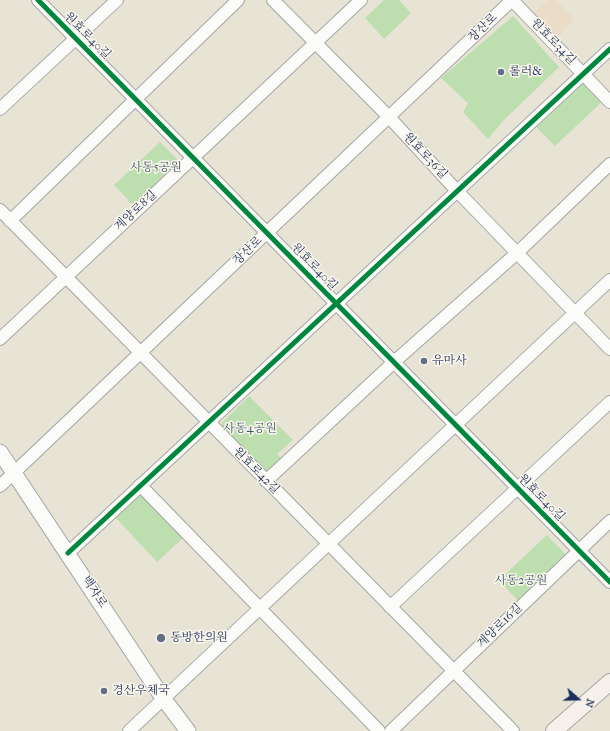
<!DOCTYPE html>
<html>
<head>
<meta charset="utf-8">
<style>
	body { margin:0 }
	#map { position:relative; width:610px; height:731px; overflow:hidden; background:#e7e4d6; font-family:"IM FELL French Canon",serif }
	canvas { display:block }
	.north { position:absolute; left:558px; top:679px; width:40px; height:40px; -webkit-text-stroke:3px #fbf7ec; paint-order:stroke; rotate:110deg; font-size:11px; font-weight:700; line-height:16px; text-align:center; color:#1b2f5e }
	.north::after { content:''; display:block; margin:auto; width:14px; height:18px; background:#1b2f5e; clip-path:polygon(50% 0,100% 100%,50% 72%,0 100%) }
</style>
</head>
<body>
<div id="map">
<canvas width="610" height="731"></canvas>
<div class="north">N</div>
</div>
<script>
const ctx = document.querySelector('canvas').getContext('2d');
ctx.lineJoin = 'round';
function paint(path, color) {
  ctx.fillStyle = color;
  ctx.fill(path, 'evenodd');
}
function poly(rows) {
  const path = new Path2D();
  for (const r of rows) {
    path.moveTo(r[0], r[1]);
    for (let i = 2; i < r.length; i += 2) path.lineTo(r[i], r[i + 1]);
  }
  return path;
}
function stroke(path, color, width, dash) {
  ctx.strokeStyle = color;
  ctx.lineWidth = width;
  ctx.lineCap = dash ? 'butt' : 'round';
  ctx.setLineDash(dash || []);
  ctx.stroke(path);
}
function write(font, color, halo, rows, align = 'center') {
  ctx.font = font + ' "IM FELL French Canon","Noto Serif KR",serif';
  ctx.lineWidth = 3;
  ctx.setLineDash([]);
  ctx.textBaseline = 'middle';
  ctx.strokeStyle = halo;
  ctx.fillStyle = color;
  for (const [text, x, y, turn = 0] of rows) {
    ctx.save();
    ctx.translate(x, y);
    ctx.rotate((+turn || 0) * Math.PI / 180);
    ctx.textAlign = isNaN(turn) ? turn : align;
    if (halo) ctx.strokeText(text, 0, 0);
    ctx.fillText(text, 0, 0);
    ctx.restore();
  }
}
const built = poly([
	[548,0,556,0,575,19,558,37,534,12]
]);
const green = poly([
	[384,0,399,0,411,13,384,39,365,18],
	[513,16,559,67,505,119,488,139,463,112,468,103,441,78],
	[580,79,605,99,555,146,532,123],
	[160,142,182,164,136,208,114,185],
	[249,396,293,440,277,454,284,462,266,479,222,432,222,423],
	[143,492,184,537,157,562,116,518],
	[547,535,568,557,520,603,499,580]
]);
const minor = poly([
	[38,0,610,582],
	[273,0,390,118,457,191,610,349],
	[512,0,610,102],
	[0,109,117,0],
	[0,210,513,731],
	[10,221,238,0],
	[0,339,361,0],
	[266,481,394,362,517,253,610,164],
	[140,485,379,731],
	[0,486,512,0],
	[68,553,610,49],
	[390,607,610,402],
	[129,731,610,280],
	[391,731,610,521]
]);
const tertiary = poly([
	[0,452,163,698,188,731]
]);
const secondary = poly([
	[554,731,610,682]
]);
const cycleway = poly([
	[38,0,610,582],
	[68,553,610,49]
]);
const markers = [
	[501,72,4,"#626e88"],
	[424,361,4,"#626e88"],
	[161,638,5,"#626e88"],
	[104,691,4,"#626e88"]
];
const streetNames = [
	["장산로",483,28,-44],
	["원효로40길",87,36,45],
	["원효로34길",553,42,46],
	["원효로36길",425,156,47],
	["계양로8길",136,211,-43],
	["장산로",248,251,-44],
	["원효로40길",314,267,46],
	["원효로42길",256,471,45],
	["원효로40길",541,498,45],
	["백자로",94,592,57],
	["계양로16길",500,626,-44]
];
const poiNames = [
	["롤러&",509,72],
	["유마사",432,361],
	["동방한의원",170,638],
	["경산우체국",112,691]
];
const parkNames = [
	["사동5공원",156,168],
	["사동4공원",250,429],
	["사동2공원",521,581]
];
paint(built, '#ebdcc7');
paint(green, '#bddeae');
stroke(minor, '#a5a6a4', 14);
stroke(tertiary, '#a5a6a4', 17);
stroke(secondary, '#a5a6a4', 18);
stroke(minor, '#fbfbf9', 12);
stroke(tertiary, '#fbfbf9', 15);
stroke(secondary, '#f5f1ea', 16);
stroke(cycleway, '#00873e', 5);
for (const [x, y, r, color] of markers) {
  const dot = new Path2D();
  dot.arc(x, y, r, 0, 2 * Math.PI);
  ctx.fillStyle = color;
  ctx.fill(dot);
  stroke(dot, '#fbf7ec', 1.5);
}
write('12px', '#1b2f5e', '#fbf7ec', streetNames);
write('12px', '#1b2f5e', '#fbf7ec', poiNames, 'left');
write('12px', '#3b5a6a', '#fbf7ec', parkNames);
</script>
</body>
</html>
